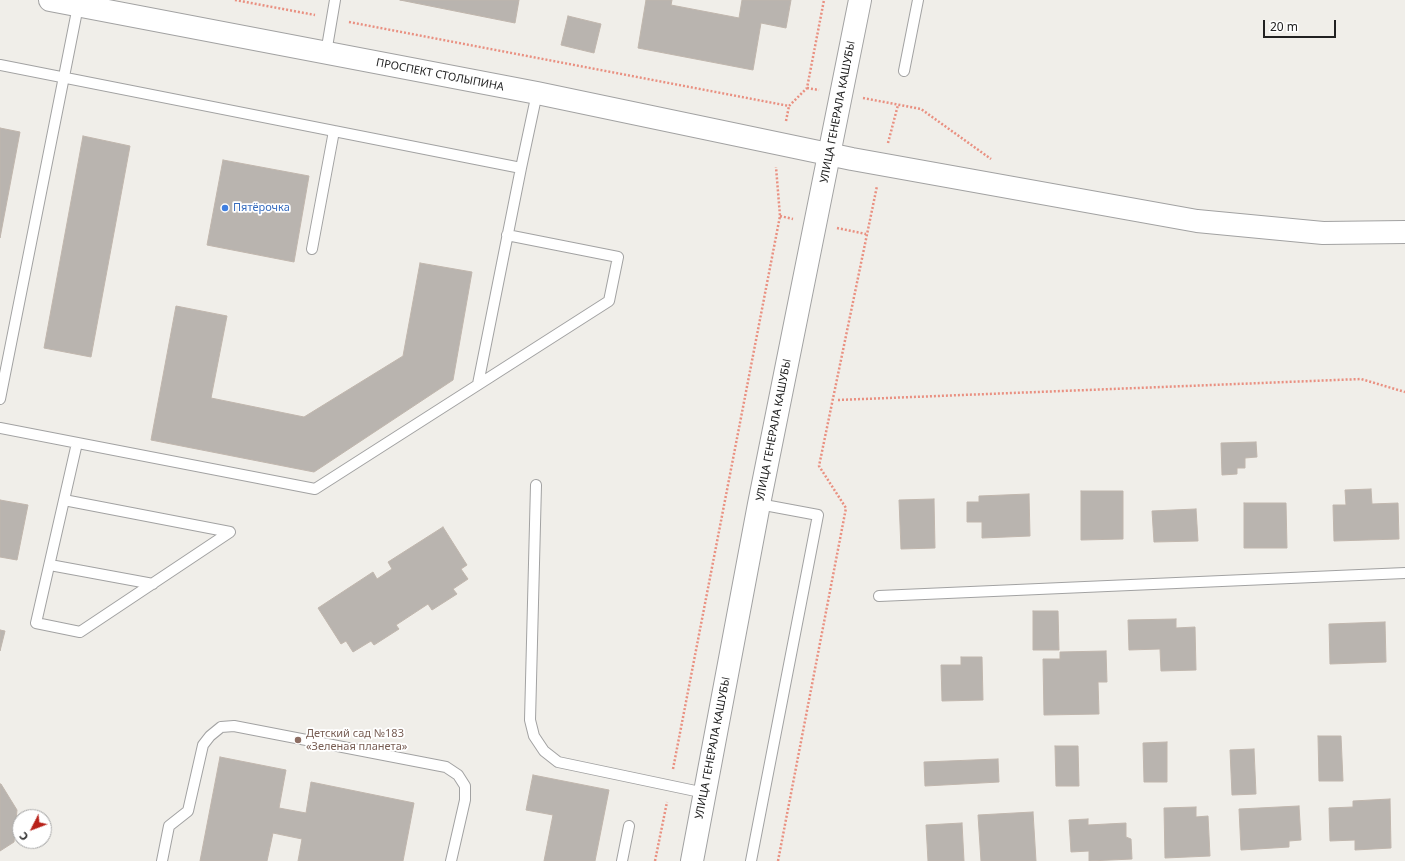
<!DOCTYPE html>
<html>
<head>
<meta charset="utf-8">
<style>
	body { margin:0 }
	#map { position:relative; width:1405px; height:861px; overflow:hidden; background:#f0eee9; font-family:"Noto Sans",sans-serif }
	canvas { display:block }
	.north { position:absolute; left:12px; top:809px; width:40px; height:40px; box-sizing:border-box; background:#fff; border:1px solid #a6a6a6; border-radius:50%; rotate:228deg; font-size:11px; font-weight:700; line-height:16px; text-align:center; color:#212121 }
	.north::after { content:''; display:block; margin:auto; width:14px; height:18px; background:#b82119; clip-path:polygon(50% 0,100% 100%,50% 72%,0 100%) }
	.scale { position:absolute; left:1263px; top:20px; width:73px; height:18px; box-sizing:border-box; border:2px solid #212121; border-top:0; padding-left:5px; font-size:12px; line-height:14px; white-space:nowrap; color:#212121; -webkit-text-stroke:3px #fff; paint-order:stroke }
</style>
</head>
<body>
<div id="map">
<canvas width="1405" height="861"></canvas>
<div class="north">С</div>
<div class="scale">20 m</div>
</div>
<script>
const ctx = document.querySelector('canvas').getContext('2d');
ctx.lineJoin = 'round';
function paint(path, color) {
  ctx.fillStyle = color;
  ctx.fill(path, 'evenodd');
}
function poly(rows) {
  const path = new Path2D();
  for (const r of rows) {
    path.moveTo(r[0], r[1]);
    for (let i = 2; i < r.length; i += 2) path.lineTo(r[i], r[i + 1]);
  }
  return path;
}
function stroke(path, color, width, dash) {
  ctx.strokeStyle = color;
  ctx.lineWidth = width;
  ctx.lineCap = dash ? 'butt' : 'round';
  ctx.setLineDash(dash || []);
  ctx.stroke(path);
}
function write(font, color, halo, rows, align = 'center') {
  ctx.font = font + ' "Noto Sans",sans-serif';
  ctx.lineWidth = 3.5;
  ctx.setLineDash([]);
  ctx.textBaseline = 'middle';
  ctx.strokeStyle = halo;
  ctx.fillStyle = color;
  for (const [text, x, y, turn = 0] of rows) {
    ctx.save();
    ctx.translate(x, y);
    ctx.rotate((+turn || 0) * Math.PI / 180);
    ctx.textAlign = isNaN(turn) ? turn : align;
    if (halo) ctx.strokeText(text, 0, 0);
    ctx.fillText(text, 0, 0);
    ctx.restore();
  }
}
const building = poly([
	[400,0,519,0,515,23,400,0],
	[646,0,672,0,671,5,739,18,742,0,791,0,786,28,761,23,753,70,638,48,646,0],
	[568,16,601,24,594,53,561,45,568,16],
	[0,128,20,132,0,238,0,128],
	[83,136,130,146,91,357,44,348,83,136],
	[223,160,309,176,294,262,207,245,223,160],
	[420,263,472,272,453,380,314,472,151,440,176,306,227,316,211,398,304,417,403,356,420,263],
	[1256,442,1257,457,1245,458,1245,468,1237,468,1237,474,1222,475,1221,443,1256,442],
	[1371,489,1372,504,1398,503,1399,539,1334,541,1333,505,1346,505,1345,490,1371,489],
	[1081,491,1123,491,1123,539,1081,540,1081,491],
	[1029,494,1030,536,982,538,982,522,967,522,967,502,979,502,979,496,1029,494],
	[934,499,935,548,901,549,899,500,934,499],
	[0,500,28,505,17,560,0,557,0,500],
	[1244,503,1286,503,1287,548,1244,548,1244,503],
	[1196,509,1198,541,1154,542,1152,511,1196,509],
	[443,527,467,565,461,569,468,579,453,589,457,594,432,610,428,604,396,625,399,629,374,645,371,641,353,652,346,641,341,644,318,608,373,572,377,579,392,569,388,562,443,527],
	[1033,611,1058,611,1059,650,1033,650,1033,611],
	[1176,619,1176,628,1195,627,1196,670,1161,671,1160,649,1129,650,1128,620,1176,619],
	[1385,622,1386,662,1330,664,1329,624,1385,622],
	[0,630,5,631,0,651,0,630],
	[1106,651,1107,682,1098,682,1099,714,1044,715,1043,659,1060,659,1060,652,1106,651],
	[961,657,982,657,983,700,942,701,941,665,961,665,961,657],
	[1318,736,1341,736,1343,781,1319,781,1318,736],
	[1167,742,1167,782,1144,782,1143,743,1167,742],
	[1055,746,1078,746,1079,786,1056,786,1055,746],
	[1254,749,1256,794,1232,795,1230,750,1254,749],
	[220,757,286,770,279,808,306,813,311,782,414,803,403,861,298,861,302,839,273,833,267,861,200,861,220,757],
	[998,759,999,782,925,786,924,762,998,759],
	[533,775,609,790,595,861,544,861,553,815,526,810,533,775],
	[0,784,1,784,17,810,14,842,0,851,0,784],
	[1390,799,1391,848,1355,850,1355,840,1330,841,1329,808,1353,807,1353,801,1390,799],
	[1299,806,1301,840,1289,841,1289,847,1241,850,1239,809,1299,806],
	[1196,807,1196,817,1208,816,1210,856,1165,858,1164,808,1196,807],
	[1033,812,1036,861,981,861,978,815,1033,812],
	[1088,819,1088,825,1126,823,1126,837,1131,839,1132,859,1089,861,1089,851,1071,852,1069,820,1088,819],
	[962,823,964,861,928,861,926,825,962,823]
]);
const path = poly([
	[235,0,315,15],
	[349,22,789,106,807,88,824,0],
	[807,88,819,90],
	[863,98,921,109,991,159],
	[786,121,789,106],
	[888,143,898,105],
	[780,216,793,219],
	[837,228,866,234],
	[838,400,1361,379,1405,392],
	[673,769,780,216,776,167],
	[655,861,667,802],
	[778,861,846,508,819,466,877,186]
]);
const service = poly([
	[326,53,335,0],
	[0,65,521,168,537,93],
	[904,71,918,0],
	[312,249,334,131],
	[478,384,521,168],
	[0,399,78,6],
	[0,428,315,489,609,301,618,257,507,235],
	[536,485,530,720,534,736,544,751,558,762,705,793],
	[64,500,230,532,80,632,36,623,77,443],
	[50,565,153,584],
	[879,596,1405,573],
	[162,861,169,826,188,811,203,745,210,736,221,727,234,726,446,767,458,775,465,786,465,800,451,861],
	[622,861,629,826],
	[751,861,818,515,759,504]
]);
const tertiary = poly([
	[50,0,537,93,852,159,1197,221,1323,233,1405,232],
	[692,861,759,504,860,0]
]);
const markers = [
	[225,208,4,"#3f7fe0"],
	[298,740,4,"#8d6e63"]
];
const streetNames = [
	["ПРОСПЕКТ СТОЛЫПИНА",440,75,11],
	["УЛИЦА ГЕНЕРАЛА КАШУБЫ",838,112,-79],
	["УЛИЦА ГЕНЕРАЛА КАШУБЫ",774,430,-79],
	["УЛИЦА ГЕНЕРАЛА КАШУБЫ",713,748,-79]
];
const shopNames = [
	["Пятёрочка",233,208]
];
const educationNames = [
	["Детский сад №183",306,734],
	["«Зеленая планета»",306,747]
];
paint(building, '#b9b4af');
stroke(building, '#c0b6ad', 1);
stroke(service, '#a2a2a2', 12);
stroke(tertiary, '#a2a2a2', 24);
stroke(path, '#e99081', 2.5, [2, 2]);
stroke(service, '#fff', 10);
stroke(tertiary, '#fff', 22);
for (const [x, y, r, color] of markers) {
  const dot = new Path2D();
  dot.arc(x, y, r, 0, 2 * Math.PI);
  ctx.fillStyle = color;
  ctx.fill(dot);
  stroke(dot, '#fff', 1.5);
}
write('11px', '#212121', '#fff', streetNames);
write('11px', '#366cbe', '#fff', shopNames, 'left');
write('11px', '#785e54', '#fff', educationNames, 'left');
</script>
</body>
</html>
